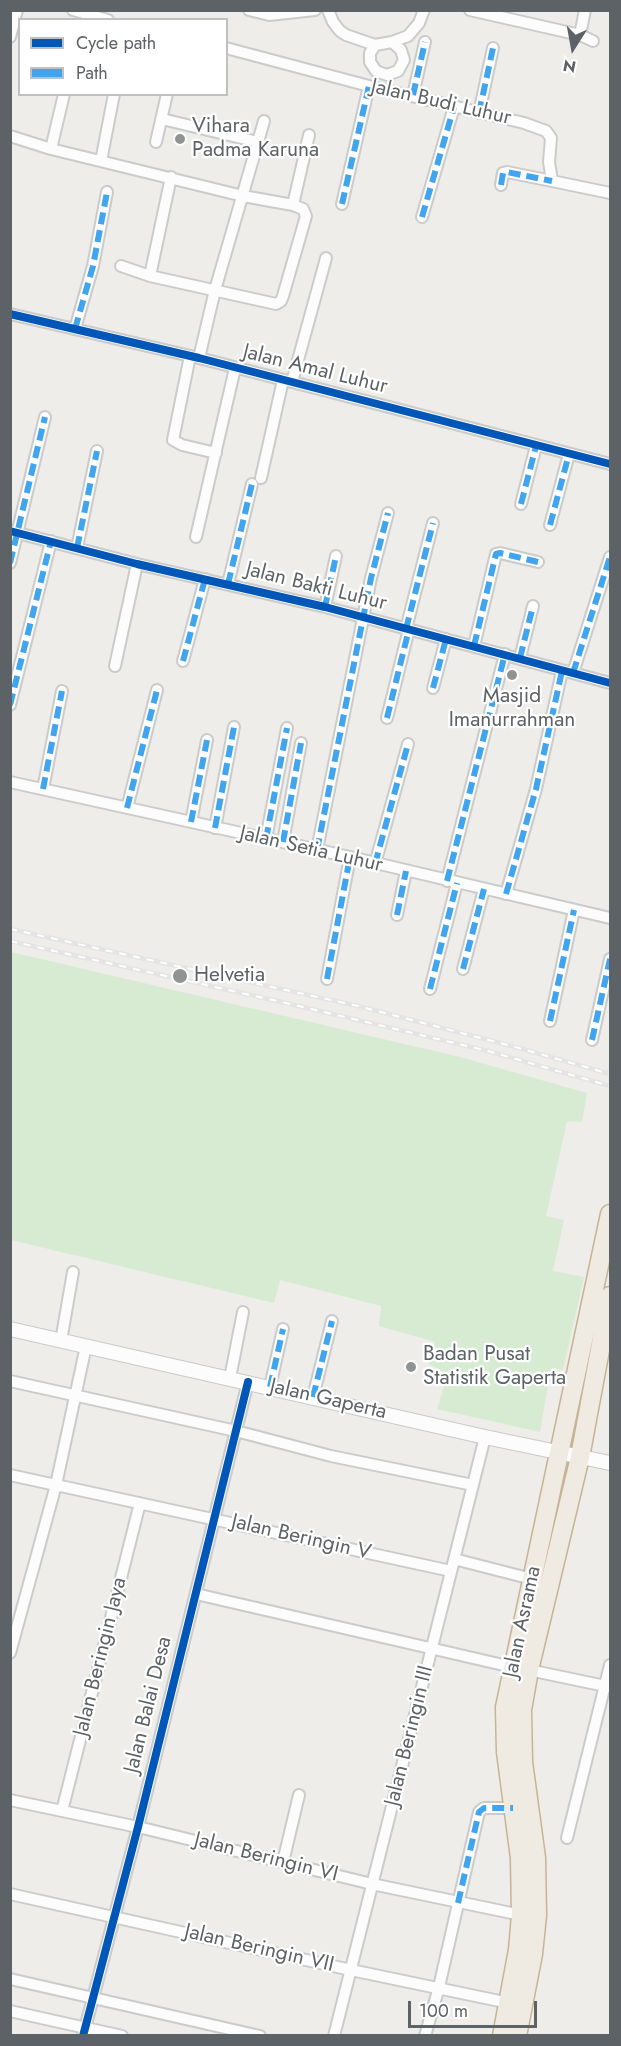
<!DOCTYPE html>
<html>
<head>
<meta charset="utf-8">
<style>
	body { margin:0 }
	#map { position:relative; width:621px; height:2046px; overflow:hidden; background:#eeede9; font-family:Jost,sans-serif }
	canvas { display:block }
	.frame { position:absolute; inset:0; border:12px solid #5d6267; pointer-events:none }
	.legend { position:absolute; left:18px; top:18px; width:210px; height:78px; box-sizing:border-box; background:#fff; border:2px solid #bec0c2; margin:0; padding:8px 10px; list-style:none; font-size:18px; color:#5d6267 }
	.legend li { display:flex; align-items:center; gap:12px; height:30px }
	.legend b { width:30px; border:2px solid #bec0c2 }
	.north { position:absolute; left:543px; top:18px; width:60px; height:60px; -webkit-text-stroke:4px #fff; paint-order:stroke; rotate:191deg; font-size:16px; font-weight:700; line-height:24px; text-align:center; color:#5d6267 }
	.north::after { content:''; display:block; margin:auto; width:21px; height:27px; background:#5d6267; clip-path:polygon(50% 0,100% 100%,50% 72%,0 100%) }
	.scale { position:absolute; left:408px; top:2001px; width:129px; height:27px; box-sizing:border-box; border:3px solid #5d6267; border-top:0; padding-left:8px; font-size:18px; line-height:21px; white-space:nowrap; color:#5d6267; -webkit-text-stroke:4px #fff; paint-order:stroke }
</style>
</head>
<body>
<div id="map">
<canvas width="621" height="2046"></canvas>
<div class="frame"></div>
<ul class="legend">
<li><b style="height:8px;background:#0057b8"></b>Cycle path</li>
<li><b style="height:8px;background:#40a5ee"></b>Path</li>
</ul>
<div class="north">N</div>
<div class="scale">100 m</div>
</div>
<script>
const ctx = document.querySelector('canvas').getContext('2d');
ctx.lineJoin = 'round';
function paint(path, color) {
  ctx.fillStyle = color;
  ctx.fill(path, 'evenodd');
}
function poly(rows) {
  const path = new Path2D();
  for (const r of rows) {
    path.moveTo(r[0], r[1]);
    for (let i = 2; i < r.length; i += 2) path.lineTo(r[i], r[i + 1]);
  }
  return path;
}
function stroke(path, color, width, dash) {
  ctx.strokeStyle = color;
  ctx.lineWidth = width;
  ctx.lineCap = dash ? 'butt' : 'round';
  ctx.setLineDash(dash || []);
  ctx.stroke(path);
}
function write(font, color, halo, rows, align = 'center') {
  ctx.font = font + ' Jost,sans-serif';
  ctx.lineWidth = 4.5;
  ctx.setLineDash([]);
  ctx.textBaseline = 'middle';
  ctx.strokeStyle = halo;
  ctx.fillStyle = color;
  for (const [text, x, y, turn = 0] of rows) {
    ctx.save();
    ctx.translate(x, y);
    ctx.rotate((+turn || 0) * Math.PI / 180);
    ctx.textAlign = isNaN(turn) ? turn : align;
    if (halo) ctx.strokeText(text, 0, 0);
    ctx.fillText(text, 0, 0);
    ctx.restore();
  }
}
const green = poly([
	[11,952,460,1057,587,1093,582,1122,567,1121,546,1216,564,1220,553,1271,584,1277,563,1370,551,1368,540,1432,437,1409,448,1374,429,1364,435,1342,379,1326,381,1306,280,1280,274,1303,11,1240]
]);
const street = poly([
	[73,10,108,20],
	[249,10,269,15,315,10],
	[328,10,333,22,340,31,346,35,375,45,392,42,408,36,419,23,424,10],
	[470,10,580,35,593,41],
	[580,35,585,10],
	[10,37,17,10],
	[375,45,370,53,370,62,376,71,387,75,398,71,404,60,401,50,392,42],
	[226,48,369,86,524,123,546,131,551,138,549,162,552,181,610,193],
	[413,95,425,42],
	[479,113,493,48],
	[162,119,258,142],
	[10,136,51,149,243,196,293,205,303,209,306,216,283,296,281,301,276,304,150,276,121,266],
	[156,142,167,94],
	[51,149,64,94],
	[101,161,114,94],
	[501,185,503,173,507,172,552,181],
	[342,204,369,86],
	[293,205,309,135],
	[422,217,454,107],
	[150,276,171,177],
	[10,314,199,358,610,464],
	[75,329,93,266,107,192],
	[190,356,173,440,182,445,216,453],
	[199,358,215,290,264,121],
	[292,382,326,258],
	[261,478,283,380],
	[521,504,536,446],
	[550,525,569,454],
	[10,531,137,564,325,607,610,683],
	[196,537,235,368],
	[77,548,97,451],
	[10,563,45,417],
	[228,584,252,484],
	[325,607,336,556],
	[406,629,433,523],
	[474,646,496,554,500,553,538,562],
	[520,658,533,606],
	[183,661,205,579],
	[115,666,137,564],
	[573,673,610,557],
	[433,688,446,639],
	[10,705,51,541],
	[387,718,409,629],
	[10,782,350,857,610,918],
	[43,789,62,691],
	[127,808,157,690],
	[191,822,207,740],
	[215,828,234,727],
	[266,839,287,728],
	[283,842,301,743],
	[317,850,371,578,388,513],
	[375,864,408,744],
	[447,881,505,654],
	[506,894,536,789,562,671],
	[397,915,406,871],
	[463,969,484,889],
	[327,979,350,857],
	[430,989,457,883],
	[550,1021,574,910],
	[592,1040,610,959],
	[61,1341,73,1272],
	[230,1378,243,1312],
	[10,1381,236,1431,331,1456,473,1485],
	[270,1387,283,1329],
	[313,1397,332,1321],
	[10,1475,451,1571],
	[454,1559,532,1579],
	[196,1594,512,1667],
	[10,1653,56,1485,86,1346],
	[529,1670,610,1687],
	[10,1800,138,1827,372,1884,521,1915],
	[62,1811,140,1503],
	[567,1838,610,1665],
	[283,1862,299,1795],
	[10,1894,351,1970,509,2003],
	[10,1979,260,2036],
	[10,2011,122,2036],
	[83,2036,138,1827,248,1382],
	[334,2036,485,1437],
	[425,2036,439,1987,479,1812,484,1808,513,1808]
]);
const secondary = poly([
	[10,1329,485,1437,610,1463]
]);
const highway = poly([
	[502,2036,518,1950,521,1915,520,1858,506,1752,505,1707,610,1214],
	[517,2036,533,1954,537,1915,536,1858,523,1762,522,1710,529,1670,580,1457,610,1296]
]);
const rail = poly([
	[10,929,358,1006,519,1048,610,1074],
	[10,941,286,1003,488,1051,610,1086]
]);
const quiet = poly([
	[413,95,425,42],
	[479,113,493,48],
	[501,185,503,173,507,172,552,181],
	[342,204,369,86],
	[422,217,454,107],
	[75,329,93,266,107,192],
	[521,504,536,446],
	[550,525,569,454],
	[77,548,97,451],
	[10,563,45,417],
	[228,584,252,484],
	[325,607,336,556],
	[406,629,433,523],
	[474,646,496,554,500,553,538,562],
	[520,658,533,606],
	[183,661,205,579],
	[573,673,610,557],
	[433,688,446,639],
	[10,705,51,541],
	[387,718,409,629],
	[43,789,62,691],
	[127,808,157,690],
	[191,822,207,740],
	[215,828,234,727],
	[266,839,287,728],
	[283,842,301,743],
	[317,850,371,578,388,513],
	[375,864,408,744],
	[447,881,505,654],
	[506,894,536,789,562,671],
	[397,915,406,871],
	[463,969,484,889],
	[327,979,350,857],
	[430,989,457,883],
	[550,1021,574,910],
	[592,1040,610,959],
	[270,1387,283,1329],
	[313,1397,332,1321],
	[458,1903,479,1812,484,1808,513,1808]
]);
const cycleway = poly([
	[10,314,199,358,610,464],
	[10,531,137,564,325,607,610,683],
	[83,2036,138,1827,248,1382]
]);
const markers = [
	[180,139,6,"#909394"],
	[512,675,6,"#909394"],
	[180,976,8,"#909394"],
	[411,1367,6,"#909394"]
];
const streetNames = [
	["Jalan Budi Luhur",441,103,13],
	["Jalan Amal Luhur",315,370,14],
	["Jalan Bakti Luhur",316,587,14],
	["Jalan Setia Luhur",311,850,13],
	["Jalan Gaperta",328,1400,13],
	["Jalan Beringin V",301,1538,13],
	["Jalan Asrama",523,1622,-78],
	["Jalan Beringin Jaya",101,1657,-76],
	["Jalan Balai Desa",149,1705,-76],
	["Jalan Beringin III",410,1736,-76],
	["Jalan Beringin VI",266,1858,14],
	["Jalan Beringin VII",259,1949,13]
];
const poiNames = [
	["Vihara",192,127],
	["Padma Karuna",192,151],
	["Masjid",512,697,"center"],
	["Imanurrahman",512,721,"center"],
	["Helvetia",194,976],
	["Badan Pusat",423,1355],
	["Statistik Gaperta",423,1379]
];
paint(green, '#d7ebd3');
stroke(street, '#cbcbcb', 14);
stroke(secondary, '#c9cac9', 16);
stroke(highway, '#c7b495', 21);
stroke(street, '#fcfcfc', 10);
stroke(secondary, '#fcfcfc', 14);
stroke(highway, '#f0ebe2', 18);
stroke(rail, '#e3e4e3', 4.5);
stroke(rail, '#fff', 2, [7]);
stroke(quiet, '#40a5ee', 6, [12, 6]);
stroke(cycleway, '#0057b8', 8);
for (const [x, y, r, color] of markers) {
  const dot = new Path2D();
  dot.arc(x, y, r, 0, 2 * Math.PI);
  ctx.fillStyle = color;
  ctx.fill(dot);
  stroke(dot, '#fff', 2);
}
write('21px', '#5d6267', '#fff', streetNames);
write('21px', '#5d6267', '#fff', poiNames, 'left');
</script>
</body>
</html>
